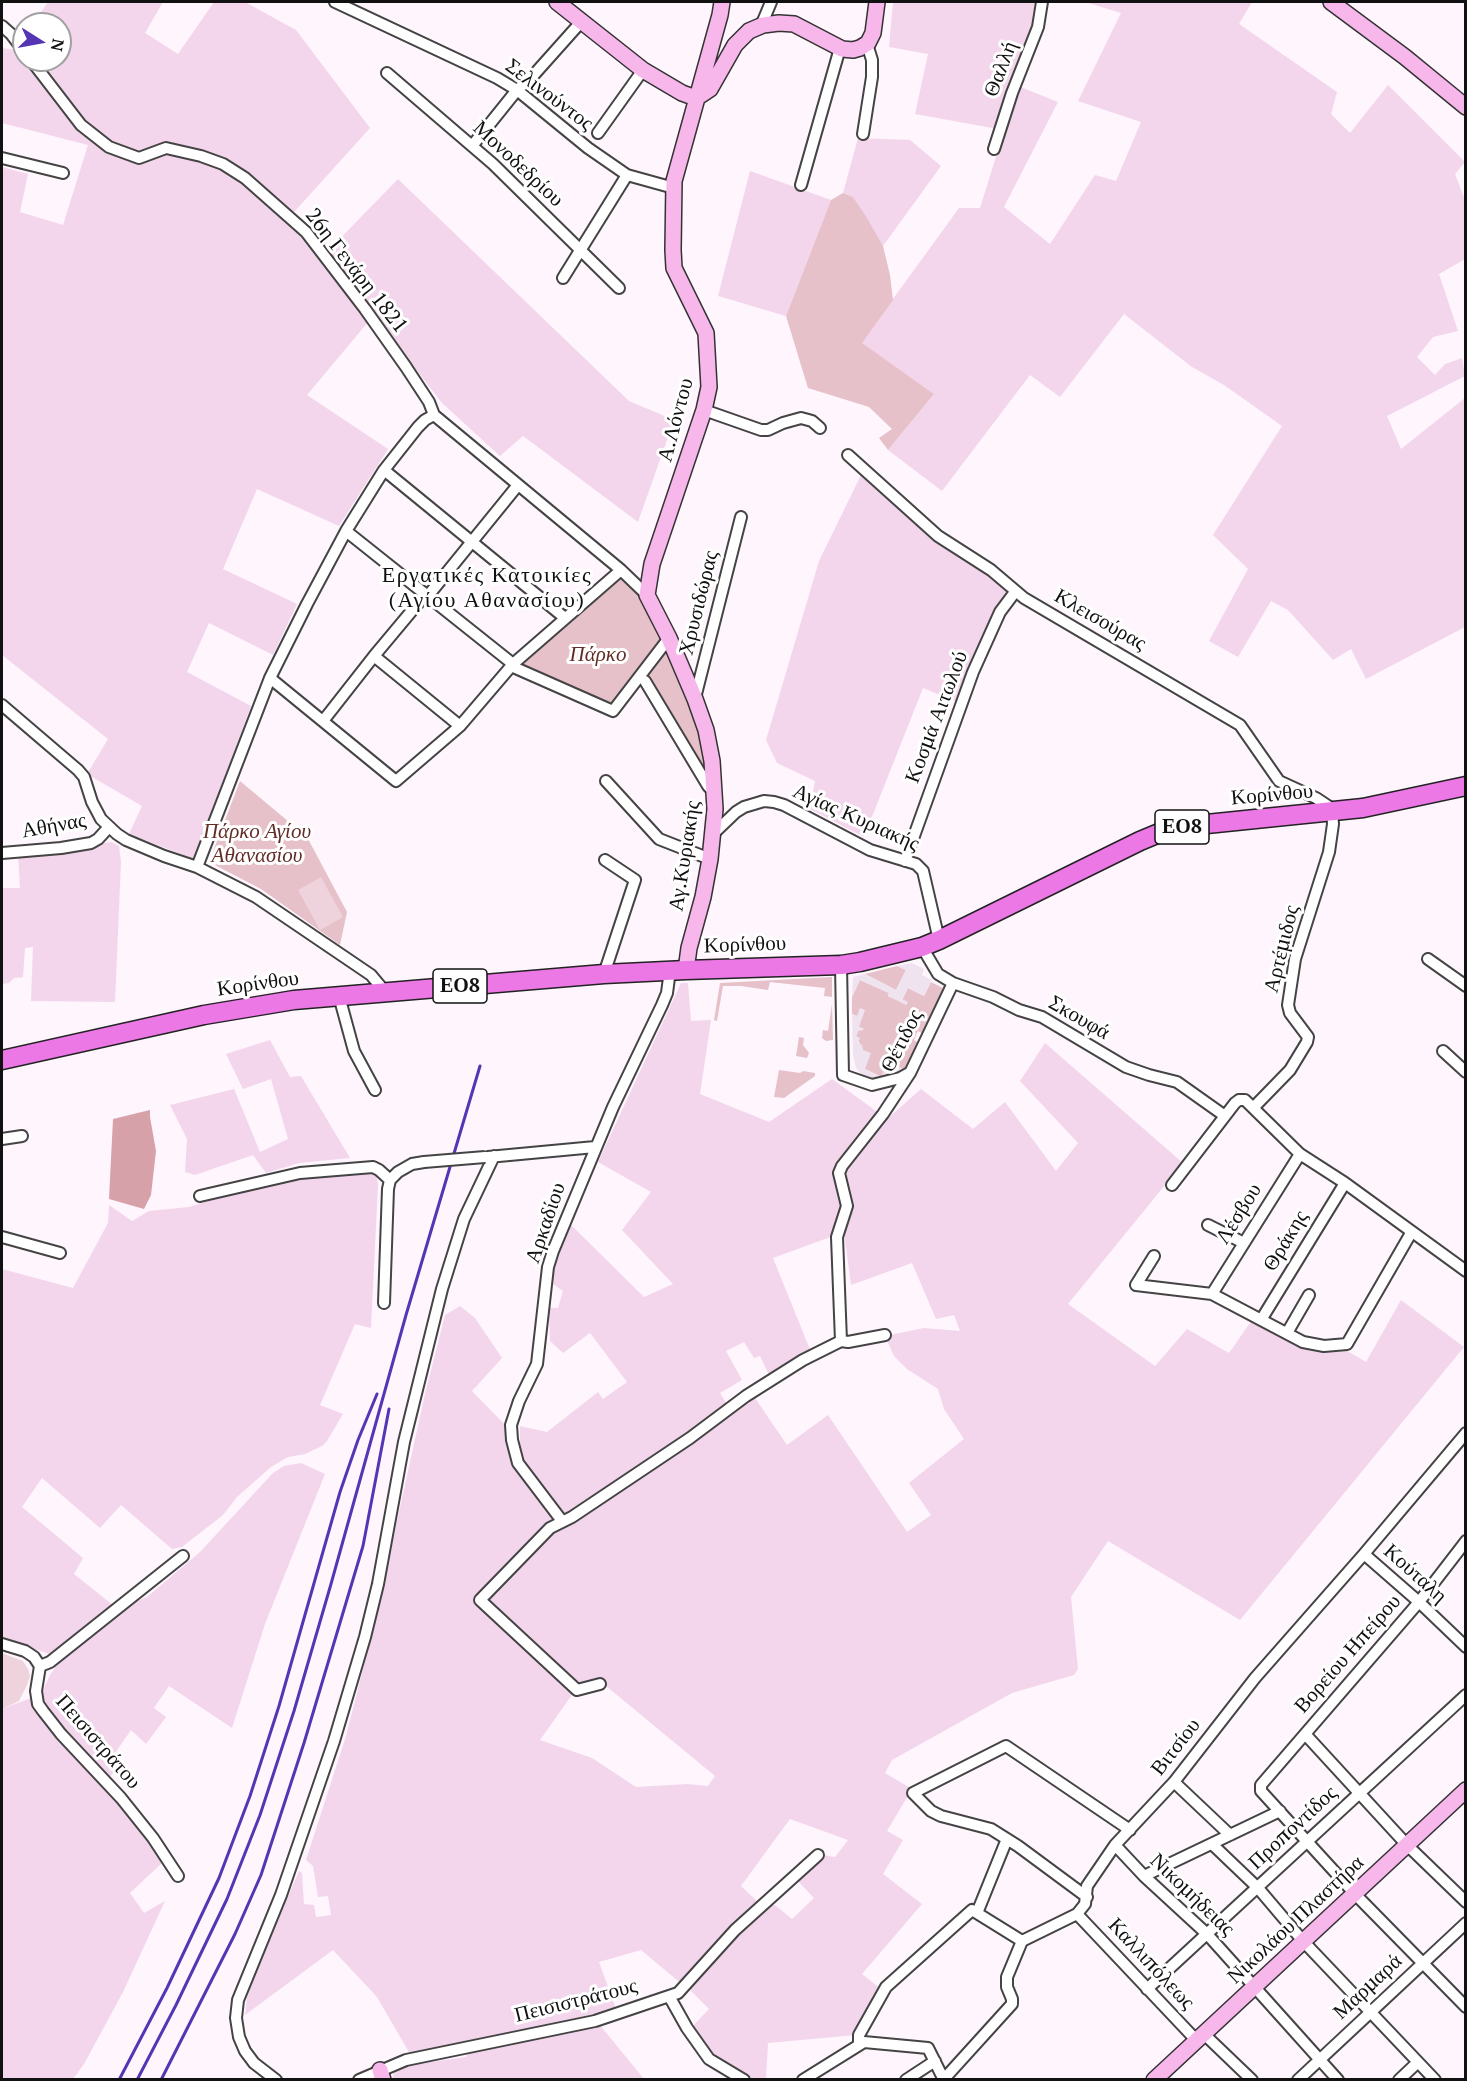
<!DOCTYPE html>
<html>
<head>
<meta charset="utf-8">
<style>
	body { margin:0 }
	#map { position:relative; width:1467px; height:2081px; overflow:hidden; background:#fef5fd; font-family:"PT Serif",serif }
	canvas { display:block }
	.frame { position:absolute; inset:0; border:3px solid #111; pointer-events:none }
	.north { position:absolute; left:12px; top:12px; width:60px; height:60px; box-sizing:border-box; background:#fff; border:2px solid #a0a0a0; border-radius:50%; rotate:101deg; font-size:16px; font-weight:700; line-height:24px; text-align:center; color:#111 }
	.north::after { content:''; display:block; margin:auto; width:21px; height:27px; background:#5535b4; clip-path:polygon(50% 0,100% 100%,50% 72%,0 100%) }
</style>
</head>
<body>
<div id="map">
<canvas width="1467" height="2081"></canvas>
<div class="frame"></div>
<div class="north">N</div>
</div>
<script>
const ctx = document.querySelector('canvas').getContext('2d');
ctx.lineJoin = 'round';
function paint(path, color) {
  ctx.fillStyle = color;
  ctx.fill(path, 'evenodd');
}
function poly(rows) {
  const path = new Path2D();
  for (const r of rows) {
    path.moveTo(r[0], r[1]);
    for (let i = 2; i < r.length; i += 2) path.lineTo(r[i], r[i + 1]);
  }
  return path;
}
function stroke(path, color, width, dash) {
  ctx.strokeStyle = color;
  ctx.lineWidth = width;
  ctx.lineCap = dash ? 'butt' : 'round';
  ctx.setLineDash(dash || []);
  ctx.stroke(path);
}
function write(font, color, halo, rows, align = 'center') {
  ctx.font = font + ' "PT Serif",serif';
  ctx.lineWidth = 6;
  ctx.setLineDash([]);
  ctx.textBaseline = 'middle';
  ctx.strokeStyle = halo;
  ctx.fillStyle = color;
  for (const [text, x, y, turn = 0] of rows) {
    ctx.save();
    ctx.translate(x, y);
    ctx.rotate((+turn || 0) * Math.PI / 180);
    ctx.textAlign = isNaN(turn) ? turn : align;
    if (halo) ctx.strokeText(text, 0, 0);
    ctx.fillText(text, 0, 0);
    ctx.restore();
  }
}
const farmland = poly([
	[48,2,163,2,145,33,178,54,214,2,245,2,296,30,370,128,286,221,321,258,398,179,629,401,674,420,638,522,523,436,500,456,442,403,374,315,307,395,388,449,339,526,257,489,223,569,297,604,273,655,209,623,187,672,251,706,194,859,129,834,142,806,87,774,108,739,2,655,2,167,28,174,20,212,63,225,88,145,2,123,2,48,16,50,24,38,24,60,60,60,60,24,33,24],
	[893,2,1040,2,1036,25,998,129,915,114,928,54,889,47],
	[1085,2,1252,2,1239,24,1337,92,1331,114,1350,133,1388,85,1465,162,1455,174,1465,200,1465,259,1439,274,1458,331,1433,337,1417,357,1435,375,1445,364,1462,358,1465,376,1387,416,1401,449,1465,398,1465,627,1366,679,1351,649,1333,660,1288,610,1271,601,1238,657,1209,641,1248,569,1213,535,1282,426,1224,385,1192,367,1124,314,1060,397,1030,375,942,491,888,450,934,394,861,343,959,208,980,208,1018,86,1058,102,1004,207,1050,244,1095,175,1116,181,1141,122,1078,101,1121,13],
	[858,138,910,140,941,166,883,246,853,197,843,193],
	[750,171,831,200,786,316,718,296],
	[861,475,930,535,959,552,1008,590,995,612,959,703,923,688,864,837,810,809,815,781,777,763,766,740,819,561],
	[111,842,119,846,121,862,115,1002,31,1001,33,947,25,948,23,977,14,978,9,983,2,984,2,888,20,888,18,854],
	[681,983,688,983,691,1021,711,1020,700,1094,769,1122,832,1079,887,1119,921,1089,973,1129,1005,1102,1056,1171,1078,1143,1020,1081,1045,1043,1183,1163,1068,1304,1155,1366,1187,1329,1229,1353,1252,1320,1299,1345,1344,1349,1366,1362,1401,1300,1464,1347,1240,1620,1108,1541,1071,1597,1078,1669,1074,1675,1012,1693,892,1760,885,1773,912,1789,887,1831,903,1840,883,1874,922,1904,862,1974,881,1989,856,2035,768,2043,766,2079,749,2080,714,2058,691,2028,709,2009,690,1990,708,1967,736,1934,765,1907,775,1905,792,1919,814,1898,797,1880,822,1855,835,1857,848,1840,790,1819,741,1886,760,1904,684,1986,641,1950,599,1962,616,2009,503,2035,410,2054,377,1997,333,1950,245,2015,247,1998,255,1974,299,1871,302,1873,304,1904,314,1905,316,1917,331,1915,328,1896,318,1897,313,1866,306,1860,346,1736,373,1630,425,1394,445,1315,460,1306,475,1318,502,1358,472,1391,508,1428,509,1443,557,1518,476,1602,574,1692,540,1740,592,1758,636,1787,687,1784,708,1786,715,1776,600,1681,578,1687,489,1604,488,1596,556,1530,588,1510,755,1398,787,1445,828,1415,907,1532,931,1515,909,1483,964,1439,944,1409,938,1389,907,1369,894,1356,885,1336,924,1328,960,1331,954,1315,936,1319,912,1263,851,1285,844,1232,773,1258,811,1352,770,1377,760,1356,754,1358,744,1342,726,1351,742,1380,720,1393,728,1406,570,1515,556,1511,525,1462,520,1449,520,1426,547,1432,598,1392,603,1399,627,1382,590,1333,563,1353,550,1341,549,1308,558,1308,563,1291,550,1282,551,1266,570,1224,644,1297,673,1284,622,1230,651,1192,598,1162],
	[270,1040,290,1077,301,1076,350,1158,299,1163,266,1173,253,1155,195,1175,185,1172,187,1139,170,1105,234,1089,260,1152,288,1139,271,1079,243,1089,226,1054],
	[369,1171,376,1174,378,1185,371,1328,355,1324,320,1405,343,1414,327,1441,322,1446,305,1454,288,1457,271,1467,237,1497,223,1515,182,1547,172,1549,121,1505,100,1528,42,1478,22,1507,83,1558,74,1574,114,1606,53,1655,2,1639,2,1269,73,1288,108,1223,109,1205,132,1221,149,1211,189,1207,250,1188,303,1177],
	[301,1463,325,1474,265,1624,232,1728,169,1686,154,1708,166,1717,146,1744,131,1730,113,1756,119,1763,109,1779,57,1723,48,1710,43,1700,43,1690,50,1675,60,1661,108,1620,132,1603,147,1597,200,1552,273,1473,284,1466],
	[31,1698,52,1732,127,1812,162,1863,130,1893,144,1913,165,1901,123,1992,84,2064,73,2079,2,2079,2,1709],
	[599,2024,644,2079,392,2080,394,2072,403,2066,466,2057,469,2050]
]);
const green = poly([
	[843,193,853,197,867,218,883,246,890,275,893,300,862,343,934,394,888,450,879,438,892,429,869,407,808,388,786,316,831,200],
	[621,579,641,596,663,638,611,707,522,665],
	[667,649,701,734,707,776,646,677],
	[240,781,307,837,347,912,340,945,261,889,209,862],
	[897,966,906,970,896,990,865,974],
	[832,977,832,997,824,996,825,988,770,982,768,990,741,986,723,986,717,1021,714,1020,720,983],
	[860,980,889,993,888,996,906,1004,902,1000,908,988,924,996,931,982,945,989,923,1034,918,1031,914,1040,919,1043,906,1070,882,1077,865,1069,863,1050,856,1036,858,1031,864,1029,859,1027,857,1016,852,1014,852,997],
	[832,1004,833,1040,826,1041,822,1038,823,1030,828,1031],
	[799,1037,804,1038,803,1045,809,1053,807,1058,796,1056],
	[779,1070,800,1073,803,1071,815,1073,815,1076,784,1098,774,1097]
]);
const forest = poly([
	[150,1110,150,1117,156,1151,151,1195,144,1209,109,1199,113,1119]
]);
const pitch = poly([
	[321,877,343,917,320,930,298,890],
	[2,1653,23,1661,28,1669,30,1676,27,1685,19,1701,2,1709]
]);
const plaza = poly([
	[912,963,924,969,922,975,932,980,924,996,908,988,902,999,908,1002,906,1005,888,996,889,993,860,980,852,997,853,977,865,974,896,990,906,970,897,966],
	[860,1008,865,1010,859,1027,864,1030,858,1031,856,1036,860,1038,858,1043,862,1045,863,1050,871,1053,865,1069,881,1077,888,1062,906,1070,875,1080,861,1074,856,1068,853,1055,852,1014,857,1016]
]);
const street = poly([
	[335,2,497,78,517,90,588,148,627,175,674,188],
	[2,26,11,34,24,51],
	[761,26,771,2],
	[31,60,81,125,109,147,139,158,166,148,201,156,223,164,245,178,306,232,365,309,406,367,429,402,434,415,621,570,647,595],
	[387,73,493,164,619,288],
	[598,133,643,70],
	[863,134,872,77,872,60,867,44],
	[472,146,517,90,531,78,581,22],
	[994,149,1012,93,1038,27,1042,2],
	[2,158,63,173],
	[801,185,840,48],
	[563,278,627,175],
	[704,410,761,430,768,430,783,423,801,418,812,421,820,428],
	[848,455,938,536,991,570,1024,598,1240,725,1279,781,1316,798,1328,806,1332,812,1333,824,1329,852,1295,959,1288,1005,1290,1013,1308,1037,1307,1042,1290,1070,1254,1107],
	[384,470,565,618],
	[346,531,513,664],
	[427,597,518,485],
	[374,656,460,726],
	[511,666,613,711,669,638],
	[270,678,396,781,460,726,513,664,621,570],
	[645,681,708,786,715,793],
	[695,698,741,517],
	[2,705,78,770,84,777,92,802,101,819,117,834,126,840,164,856,197,867,256,897,371,975,386,993],
	[323,721,374,656,425,595],
	[606,781,659,839,710,859],
	[713,834,736,812,744,807,764,801,774,802,784,805,870,850,916,864,923,871,939,940],
	[2,853,61,848,91,843,98,839,109,827],
	[905,861,973,672,1000,612,1015,592],
	[197,867,270,678,307,604,346,531,384,470,418,427,425,420,434,415],
	[922,947,938,974,953,983,993,997,1019,1010,1042,1017,1126,1067,1149,1075,1177,1082,1225,1116],
	[1428,959,1466,986],
	[841,965,843,1075,872,1085,900,1078,909,1073],
	[604,974,635,880,605,860],
	[339,996,354,1051,375,1090],
	[1443,1051,1466,1072],
	[2,1139,22,1136],
	[488,1157,595,1147],
	[1172,1185,1235,1103,1239,1100,1245,1100,1300,1154,1345,1183,1466,1271],
	[200,1196,300,1173,373,1167,379,1170,390,1180],
	[1208,1225,1244,1243],
	[2,1237,60,1253],
	[1154,1256,1136,1285,1212,1294,1303,1342,1324,1346,1347,1344,1411,1233],
	[1212,1294,1300,1154],
	[384,1303,388,1189,390,1180,398,1172,412,1164,424,1162],
	[1261,1320,1345,1183],
	[1287,1333,1309,1295],
	[841,1341,848,1342,885,1335],
	[562,1521,518,1463,512,1440,511,1425,519,1401,537,1364,548,1267,553,1251,613,1107,662,1005,667,993,670,970],
	[1466,1541,1419,1602,1261,1785,1261,1791,1354,1893,1466,2007],
	[1364,1554,1419,1602,1466,1647],
	[2,1644,25,1651,34,1657,40,1666,36,1691,38,1704,43,1711,61,1734,121,1798,153,1838,178,1876],
	[40,1666,50,1662,183,1556],
	[600,1684,577,1690,480,1600,550,1528,572,1517,690,1438,746,1396,803,1360,841,1341,837,1237,847,1206,839,1173,842,1166,883,1114,910,1073,953,983],
	[1305,1734,1407,1845,1466,1902],
	[1174,1782,1230,1835],
	[1212,1844,1258,1888,1303,1941,1435,2080],
	[1115,1845,1144,1876,1207,1934,1338,2080],
	[1144,1876,1280,1811],
	[1087,1897,1018,1846,991,1829,941,1816,931,1811,913,1793,1006,1746,1130,1830],
	[977,1913,1007,1839],
	[1077,1914,1197,2041],
	[1147,1989,1466,1695],
	[669,1996,687,2028,709,2059,744,2080],
	[1204,2034,1252,2080],
	[859,2044,859,2035,886,1987,972,1910,1022,1941],
	[944,2079,1012,2004,1012,1999,1007,1987,1007,1977,1022,1941,1077,1914,1085,1904,1087,1886,1115,1845,1174,1782,1255,1678,1364,1554,1466,1433],
	[276,2080,254,2063,245,2051,239,2037,236,2018,238,2000,281,1895,334,1741,365,1637,378,1584,404,1442,442,1289,464,1219,494,1156],
	[359,2080,406,2060,595,2021,678,1993,735,1930,818,1855],
	[803,2080,864,2042,928,2048,944,2080],
	[906,2080,935,2061],
	[1298,2080,1466,1923],
	[1399,2080,1418,2062]
]);
const secondary = poly([
	[557,2,643,70,682,93,693,97,701,95,710,89,735,45,749,31,763,25,779,23,794,24,842,49,853,50,860,48,868,43,873,33,877,2],
	[1331,2,1405,57,1466,107],
	[686,970,689,948,703,897,710,859,715,809,712,761,706,730,695,699,669,638,647,595,652,564,704,410,709,387,706,333,674,268,673,250,674,181,720,15,722,2],
	[380,2070,383,2080],
	[1154,2080,1466,1790]
]);
const primary = poly([
	[2,1060,204,1015,294,1000,604,974,686,970,841,965,860,962,922,947,939,940,1140,841,1164,831,1187,826,1363,808,1466,786]
]);
const rail = poly([
	[119,2080,167,1988,219,1878,250,1796,279,1706,340,1492,358,1440,377,1394],
	[137,2080,176,2005,227,1899,260,1815,294,1711,331,1584,406,1315,480,1066],
	[161,2080,235,1934,261,1875,304,1743,363,1546,389,1409]
]);
const streetBridge = poly([
	[424,1162,485,1157]
]);
const shields = [
	[1182,827,54],
	[460,986,54]
];
const shieldNames = [
	["ΕΟ8",1182,827],
	["ΕΟ8",460,986]
];
const streetNames = [
	["Θαλλή",1001,69,-69],
	["Σελινούντος",549,95,37],
	["Μονοδεδρίου",518,164,43],
	["26η Γενάρη 1821",356,271,52],
	["Α.Λόντου",676,420,-75],
	["Χρυσιδώρας",699,603,-76],
	["Κλεισούρας",1100,620,30],
	["Κοσμά Αιτωλού",937,717,-69],
	["Κορίνθου",1272,795,-5],
	["Αγίας Κυριακής",856,818,24],
	["Αθήνας",54,826,-10],
	["Αγ.Κυριακής",685,856,-81],
	["Κορίνθου",745,945,-2],
	["Αρτέμιδος",1282,949,-76],
	["Κορίνθου",258,984,-8],
	["Σκουφά",1079,1018,30],
	["Θέτιδος",902,1041,-63],
	["Λέσβου",1239,1214,-58],
	["Αρκαδίου",546,1223,-71],
	["Θράκης",1286,1241,-59],
	["Κούταλη",1415,1574,42],
	["Βορείου Ηπείρου",1348,1654,-49],
	["Πεισιστράτου",98,1742,49],
	["Βιτσίου",1176,1747,-52],
	["Προποντίδος",1293,1828,-43],
	["Νικομήδειας",1192,1895,44],
	["Νικολάου Πλαστήρα",1296,1920,-43],
	["Καλλιπόλεως",1151,1964,47],
	["Μαρμαρά",1368,1987,-43],
	["Πεισιστράτους",576,2001,-14]
];
const parkNames = [
	["Πάρκο",598,655],
	["Πάρκο Αγίου",257,832],
	["Αθανασίου",257,856]
];
const neighbourhoodNames = [
	["Εργατικές Κατοικίες",487,576],
	["(Αγίου Αθανασίου)",487,601]
];
paint(farmland, '#f3d6ec');
paint(green, '#e6c1c9');
paint(forest, '#d6a1a9');
paint(pitch, '#eed2dc');
paint(plaza, '#efe3ef');
stroke(street, '#444', 14);
stroke(secondary, '#333', 18);
stroke(primary, '#222', 21);
stroke(street, '#fff', 10);
stroke(secondary, '#f7b7eb', 15);
stroke(primary, '#eb78e5', 18);
stroke(rail, '#5535b4', 3);
stroke(streetBridge, '#444', 14, []);
stroke(streetBridge, '#fff', 10);
for (const [x, y, w] of shields) {
  const box = new Path2D();
  box.roundRect(x - w / 2, y - 17, w, 34, 4.5);
  ctx.fillStyle = '#fff';
  ctx.fill(box);
  stroke(box, '#111', 1.5);
}
write('bold 20px', '#111', null, shieldNames);
write('21px', '#111', '#fff', streetNames);
write('italic 21px', '#632c26', '#fff', parkNames);
ctx.letterSpacing = '1.5px';
write('22px', '#111', '#fff', neighbourhoodNames);
ctx.letterSpacing = '0px';
</script>
</body>
</html>
